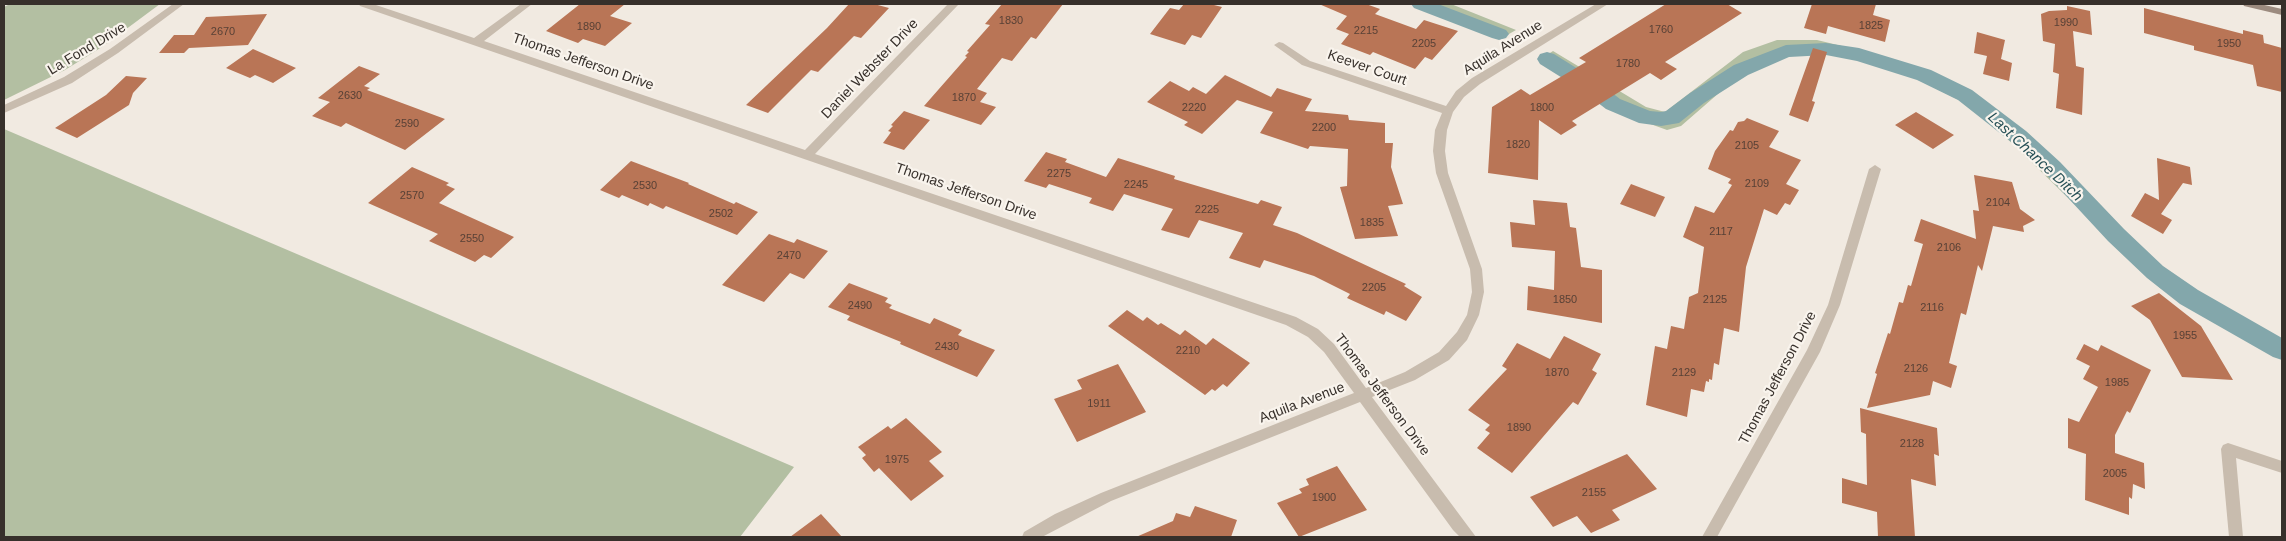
<!DOCTYPE html>
<html>
<head>
<meta charset="utf-8">
<style>
	body { margin:0 }
	#map { position:relative; width:2286px; height:541px; overflow:hidden; background:#f1eae1; font-family:Arial,sans-serif }
	canvas { display:block }
	.frame { position:absolute; inset:0; border:5px solid #37302b; pointer-events:none }
</style>
</head>
<body>
<div id="map">
<canvas width="2286" height="541"></canvas>
<div class="frame"></div>
</div>
<script>
const ctx = document.querySelector('canvas').getContext('2d');
ctx.lineJoin = 'round';
function paint(path, color) {
  ctx.fillStyle = color;
  ctx.fill(path, 'evenodd');
}
function poly(rows) {
  const path = new Path2D();
  for (const r of rows) {
    path.moveTo(r[0], r[1]);
    for (let i = 2; i < r.length; i += 2) path.lineTo(r[i], r[i + 1]);
  }
  return path;
}
function write(font, color, halo, rows, align = 'center') {
  ctx.font = font + ' Arial,sans-serif';
  ctx.lineWidth = 4.5;
  ctx.setLineDash([]);
  ctx.textBaseline = 'middle';
  ctx.strokeStyle = halo;
  ctx.fillStyle = color;
  for (const [text, x, y, turn = 0] of rows) {
    ctx.save();
    ctx.translate(x, y);
    ctx.rotate((+turn || 0) * Math.PI / 180);
    ctx.textAlign = isNaN(turn) ? turn : align;
    if (halo) ctx.strokeText(text, 0, 0);
    ctx.fillText(text, 0, 0);
    ctx.restore();
  }
}
const green = poly([
	[10,4,160,4,102,47,65,70,4,100,4,7],
	[1413,4,1451,4,1516,30,1502,38],
	[1777,40,1817,40,1879,55,1931,73,1983,102,2037,144,2167,275,2282,339,2282,358,2254,344,2160,288,2013,144,1967,104,1911,76,1870,61,1828,52,1787,53,1757,66,1727,86,1681,126,1667,130,1620,113,1539,60,1553,51,1646,107,1665,112,1743,52],
	[4,129,585,377,794,467,740,537,4,537]
]);
const canal = poly([
	[1411,4,1438,4,1506,30,1509,34,1506,38,1499,40,1492,38,1414,8,1411,4],
	[1826,43,1859,48,1931,70,1972,90,2026,131,2060,162,2124,229,2163,266,2198,290,2282,338,2282,360,2273,357,2180,304,2147,278,2108,241,2044,172,2010,141,1958,100,1917,80,1857,61,1826,55,1789,57,1748,75,1704,103,1679,123,1661,126,1639,123,1606,109,1580,89,1540,64,1537,59,1540,54,1547,52,1554,54,1594,79,1620,99,1650,111,1661,112,1666,111,1690,93,1734,65,1786,45,1826,43]
]);
const building = poly([
	[580,4,625,4,610,16,632,23,605,46,583,39,578,43,546,31],
	[849,4,874,4,889,8,861,38,854,36,818,72,811,70,768,113,746,105,827,28],
	[1002,4,1063,4,1036,39,1031,37,1012,61,1002,58,977,89,987,93,980,102,996,107,981,125,924,106,967,57,965,56,969,52,967,51,990,25,985,24],
	[1184,4,1210,4,1222,7,1201,38,1192,35,1185,45,1150,34,1170,8,1179,10],
	[1319,4,1366,4,1380,9,1375,14,1416,29,1424,20,1458,31,1432,60,1425,57,1415,69,1373,52,1370,55,1341,44,1349,34,1336,29,1347,16],
	[1666,4,1727,4,1742,13,1665,62,1677,69,1661,80,1650,73,1572,121,1577,125,1561,135,1539,120,1538,180,1488,173,1492,107,1521,89,1530,95,1586,62,1579,58],
	[1812,4,1876,4,1873,15,1890,20,1885,42,1828,26,1826,34,1804,28],
	[2067,6,2090,11,2092,35,2073,31,2076,66,2084,68,2082,115,2056,108,2059,74,2053,72,2055,44,2043,41,2041,14,2049,11,2067,10],
	[2144,8,2243,34,2243,30,2263,35,2264,43,2282,48,2282,92,2257,86,2253,65,2194,50,2194,46,2144,33],
	[267,14,248,45,189,48,184,53,159,53,174,35,194,35,206,17],
	[1977,32,2005,40,2001,59,2012,63,2009,81,1983,74,1987,56,1974,53],
	[1813,48,1827,52,1812,101,1815,102,1808,122,1789,115],
	[253,49,296,68,273,83,255,75,250,78,226,68],
	[359,66,380,74,364,86,370,88,367,90,445,119,405,150,346,123,341,127,312,116,330,102,318,98],
	[1225,75,1271,97,1277,88,1312,99,1305,111,1348,115,1349,120,1385,123,1385,143,1393,143,1391,167,1403,204,1388,206,1398,236,1355,239,1340,187,1347,186,1348,149,1310,146,1308,149,1260,133,1273,112,1237,100,1202,134,1184,125,1188,122,1147,102,1170,81,1189,91,1193,87,1206,94],
	[126,76,147,78,133,93,129,105,77,138,55,128,106,95],
	[904,111,930,120,904,150,883,143,889,135,891,132,888,131,893,126,891,125],
	[1916,112,1954,135,1933,149,1895,125],
	[1747,118,1779,131,1769,147,1801,160,1786,184,1799,190,1790,205,1785,203,1777,215,1764,209,1746,267,1739,332,1724,328,1719,365,1714,363,1712,380,1709,379,1709,382,1706,381,1704,392,1691,389,1687,417,1646,405,1655,346,1667,349,1671,326,1684,329,1689,297,1698,293,1704,247,1683,237,1695,206,1714,213,1732,185,1728,183,1731,179,1708,169,1715,151,1730,130,1733,131,1738,122,1744,121],
	[1046,152,1067,159,1065,162,1106,177,1118,158,1175,176,1174,179,1258,204,1261,200,1282,207,1273,225,1297,233,1406,284,1404,286,1422,297,1406,321,1386,311,1384,315,1347,298,1350,294,1314,276,1264,260,1260,268,1229,258,1243,233,1199,220,1189,238,1161,230,1173,209,1124,194,1113,211,1089,203,1092,198,1049,184,1046,188,1024,181],
	[2157,158,2190,167,2192,185,2183,183,2161,214,2172,220,2163,234,2131,216,2145,193,2159,200],
	[631,161,689,183,688,184,734,204,736,202,758,212,737,235,666,206,663,209,650,203,648,206,622,195,619,198,600,190],
	[412,167,449,183,446,185,455,189,439,203,514,237,491,258,484,255,475,262,429,241,438,234,368,203],
	[1974,175,2012,182,2020,209,2035,220,2023,226,2024,232,1993,226,1982,271,1978,265,1966,315,1961,313,1949,363,1957,366,1951,388,1933,381,1930,395,1867,408,1877,374,1875,373,1888,333,1890,334,1899,302,1903,303,1908,285,1911,286,1923,244,1914,241,1921,219,1976,239,1973,210,1979,211],
	[1631,184,1665,197,1655,217,1620,204],
	[1533,200,1567,203,1570,227,1576,228,1581,267,1602,270,1602,323,1527,310,1528,286,1554,290,1555,251,1512,247,1510,222,1535,225],
	[769,234,794,243,797,239,828,251,804,279,790,273,764,302,722,285],
	[849,283,888,298,885,302,892,305,889,308,930,324,934,318,962,330,958,335,995,350,977,377,900,344,901,342,847,320,850,316,828,307],
	[2159,293,2201,326,2233,380,2182,377,2150,320,2131,306],
	[1127,310,1143,321,1147,317,1158,325,1161,323,1180,335,1185,330,1206,345,1213,338,1250,363,1227,387,1223,384,1215,391,1212,389,1205,395,1108,326],
	[1564,336,1601,354,1592,370,1597,373,1578,405,1573,402,1512,473,1477,448,1490,433,1485,430,1490,425,1468,410,1507,369,1502,366,1517,343,1550,359],
	[2084,344,2098,351,2101,345,2151,370,2130,413,2127,411,2115,435,2115,453,2144,463,2145,489,2133,484,2132,499,2129,497,2129,515,2085,500,2086,454,2068,448,2068,418,2079,422,2098,387,2083,379,2090,366,2076,359],
	[1118,364,1146,412,1077,442,1054,399,1082,389,1077,380],
	[1860,408,1937,428,1939,456,1934,454,1936,486,1911,479,1915,537,1878,537,1877,512,1842,503,1842,478,1867,485,1866,434,1861,432],
	[906,418,942,452,929,461,944,476,911,501,879,468,874,472,862,458,866,455,858,447,888,426,891,429],
	[1627,454,1657,489,1612,510,1620,520,1591,533,1577,516,1553,527,1530,497],
	[1337,466,1367,510,1299,537,1277,503,1302,493,1299,489,1309,485,1306,479],
	[1195,506,1237,520,1231,537,1136,537,1173,521,1176,513,1190,517],
	[821,514,842,537,790,537]
]);
const street = poly([
	[173,4,184,4,118,53,72,83,4,113,4,105,64,77,110,49,173,4],
	[359,4,373,4,474,38,521,4,532,4,484,41,805,150,948,4,959,4,815,154,1296,317,1318,329,1334,344,1366,388,1405,372,1439,352,1457,332,1467,315,1472,292,1470,269,1436,173,1433,151,1435,130,1442,113,1302,65,1274,45,1279,42,1283,43,1310,61,1446,106,1456,91,1472,78,1596,4,1608,4,1480,84,1464,97,1453,112,1447,130,1445,151,1448,173,1482,269,1484,292,1479,315,1467,340,1449,360,1415,380,1372,397,1476,537,1460,537,1453,530,1360,402,1111,501,1042,537,1022,537,1024,532,1055,514,1101,493,1354,393,1324,352,1308,337,1286,325,360,6,359,4],
	[1875,165,1881,169,1840,305,1820,352,1717,537,1702,537,1807,350,1828,305,1869,169,1875,165],
	[2228,443,2282,461,2282,473,2236,458,2243,537,2229,537,2221,449,2223,445,2228,443]
]);
const secondary = poly([
	[2243,4,2260,4,2282,9,2282,15,2244,6,2243,4]
]);
const numberNames = [
	["1830",1011,21],
	["1990",2066,23],
	["1825",1871,26],
	["1890",589,27],
	["1760",1661,30],
	["2215",1366,31],
	["2670",223,32],
	["2205",1424,44],
	["1950",2229,44],
	["1780",1628,64],
	["2630",350,96],
	["1870",964,98],
	["2220",1194,108],
	["1800",1542,108],
	["2590",407,124],
	["2200",1324,128],
	["1820",1518,145],
	["2105",1747,146],
	["2275",1059,174],
	["2109",1757,184],
	["2245",1136,185],
	["2530",645,186],
	["2570",412,196],
	["2104",1998,203],
	["2225",1207,210],
	["2502",721,214],
	["1835",1372,223],
	["2117",1721,232],
	["2550",472,239],
	["2106",1949,248],
	["2470",789,256],
	["2205",1374,288],
	["1850",1565,300],
	["2125",1715,300],
	["2490",860,306],
	["2116",1932,308],
	["1955",2185,336],
	["2430",947,347],
	["2210",1188,351],
	["2126",1916,369],
	["1870",1557,373],
	["2129",1684,373],
	["1985",2117,383],
	["1911",1099,404],
	["1890",1519,428],
	["2128",1912,444],
	["1975",897,460],
	["2005",2115,474],
	["2155",1594,493],
	["1900",1324,498]
];
const streetNames = [
	["Aquila Avenue",1503,48,-32],
	["La Fond Drive",87,49,-31],
	["Thomas Jefferson Drive",583,62,19],
	["Keever Court",1367,68,19],
	["Daniel Webster Drive",870,69,-46],
	["Thomas Jefferson Drive",966,192,19],
	["Thomas Jefferson Drive",1778,378,-62],
	["Thomas Jefferson Drive",1382,395,53],
	["Aquila Avenue",1302,403,-21]
];
const waterNames = [
	["Last Chance Ditch",2035,157,43]
];
paint(green, '#b3bfa2');
paint(canal, '#83a7ab');
paint(building, '#b97556');
paint(street, '#c8bcae');
paint(secondary, '#9c8b7f');
write('11px', '#584136', null, numberNames);
write('14px', '#37302b', '#f9f4ed', streetNames);
write('italic 15px', '#254f55', '#f9f4ed', waterNames);
</script>
</body>
</html>
